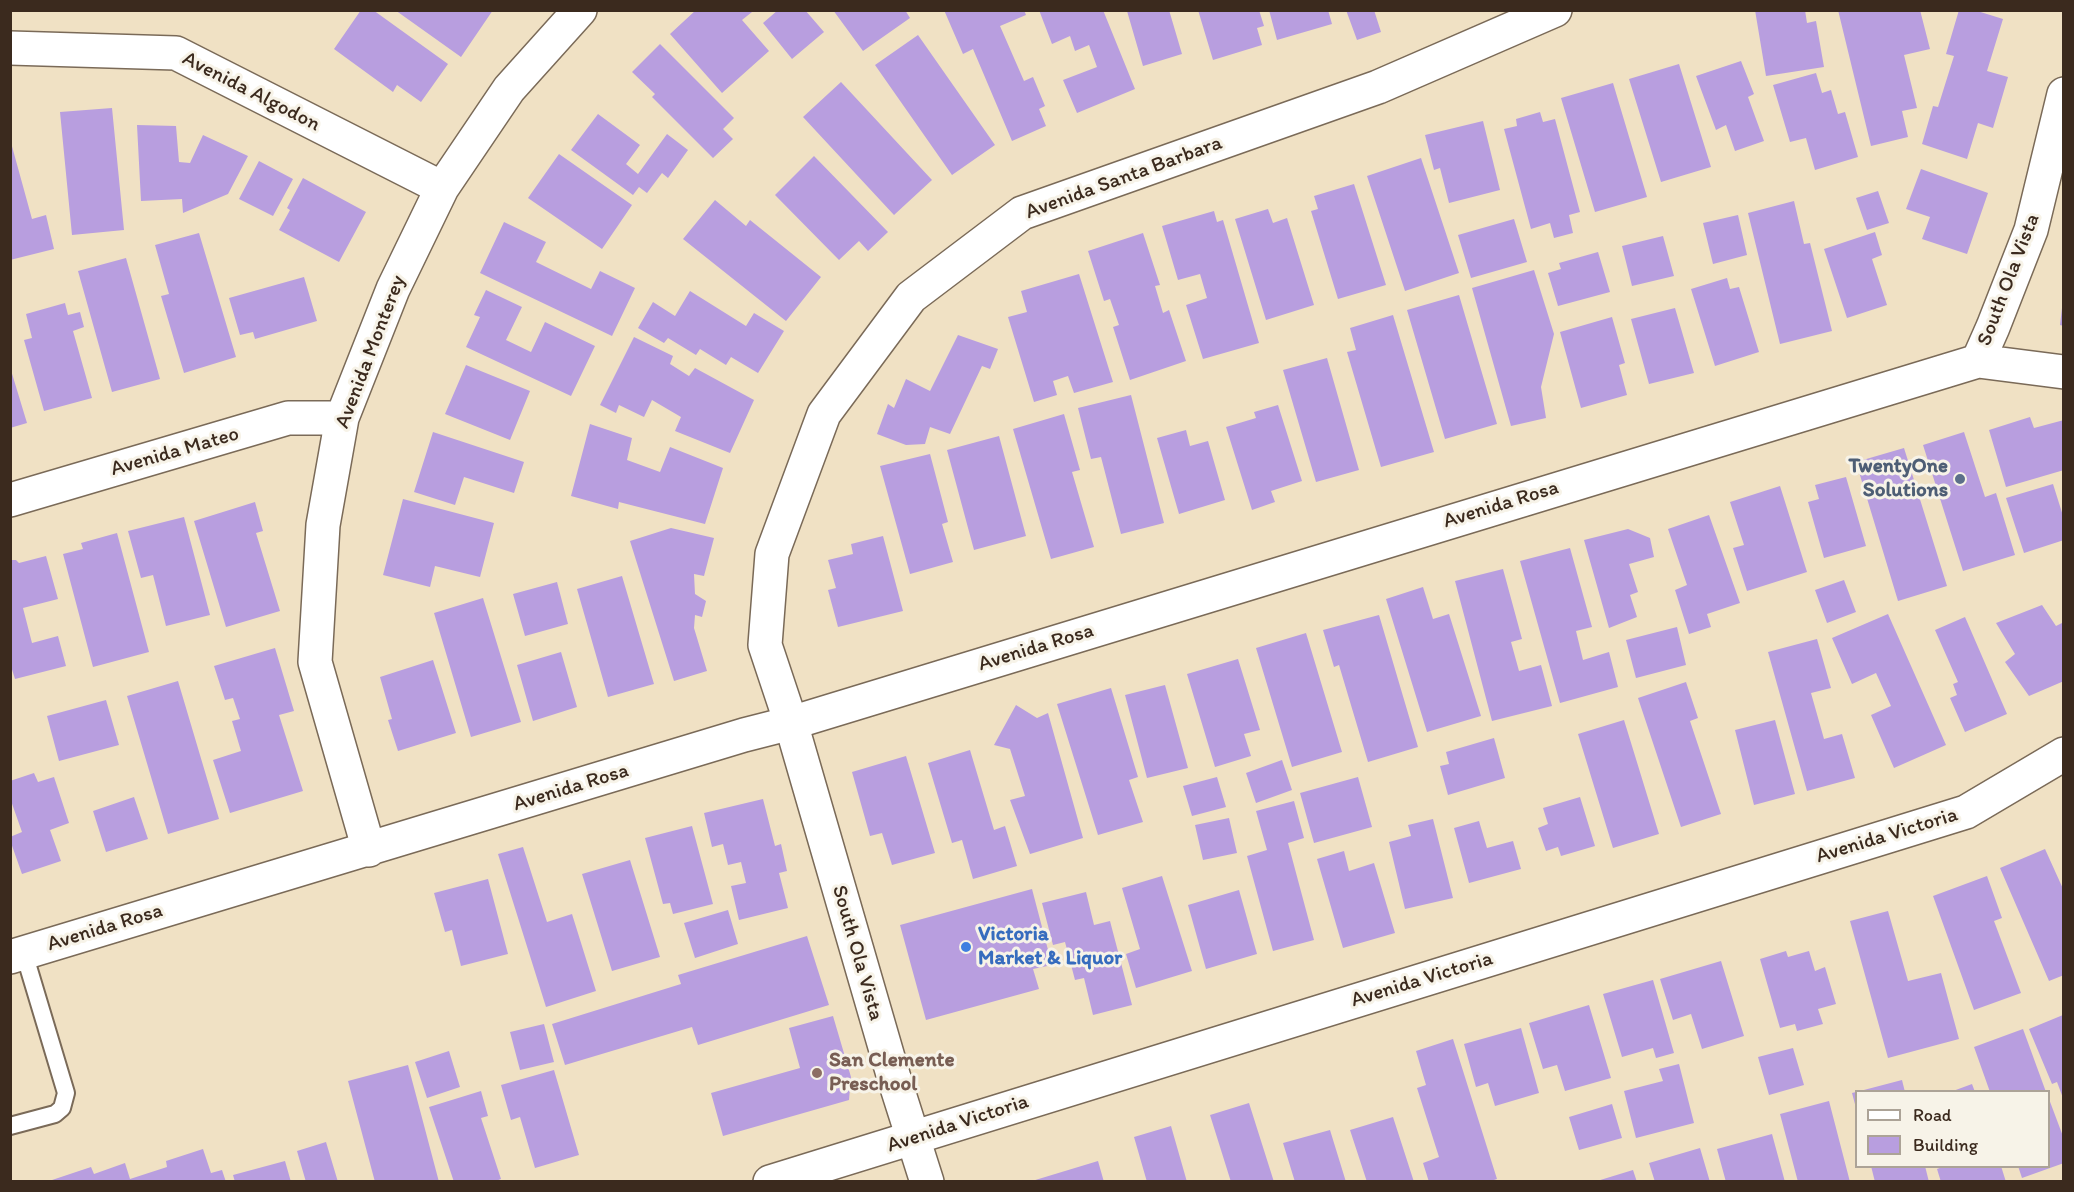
<!DOCTYPE html>
<html>
<head>
<meta charset="utf-8">
<style>
	body { margin:0 }
	#map { position:relative; width:2074px; height:1192px; overflow:hidden; background:#f0e1c4; font-family:Itim,sans-serif }
	canvas { display:block }
	.frame { position:absolute; inset:0; border:12px solid #3b2a1e; pointer-events:none }
	.legend { position:absolute; left:1855px; top:1090px; width:195px; height:78px; box-sizing:border-box; background:#f7f3e8; border:2px solid #aca397; margin:0; padding:8px 10px; list-style:none; font-size:18px; color:#3b2a1e }
	.legend li { display:flex; align-items:center; gap:12px; height:30px }
	.legend b { width:30px; border:2px solid #aca397 }
</style>
</head>
<body>
<div id="map">
<canvas width="2074" height="1192"></canvas>
<div class="frame"></div>
<ul class="legend">
<li><b style="height:8px;background:#fff"></b>Road</li>
<li><b style="height:16px;background:#b89edf"></b>Building</li>
</ul>
</div>
<script>
const ctx = document.querySelector('canvas').getContext('2d');
ctx.lineJoin = 'round';
function paint(path, color) {
  ctx.fillStyle = color;
  ctx.fill(path, 'evenodd');
}
function poly(rows) {
  const path = new Path2D();
  for (const r of rows) {
    path.moveTo(r[0], r[1]);
    for (let i = 2; i < r.length; i += 2) path.lineTo(r[i], r[i + 1]);
  }
  return path;
}
function stroke(path, color, width, dash) {
  ctx.strokeStyle = color;
  ctx.lineWidth = width;
  ctx.lineCap = dash ? 'butt' : 'round';
  ctx.setLineDash(dash || []);
  ctx.stroke(path);
}
function write(font, color, halo, rows, align = 'center') {
  ctx.font = font + ' Itim,sans-serif';
  ctx.lineWidth = 6;
  ctx.setLineDash([]);
  ctx.textBaseline = 'middle';
  ctx.strokeStyle = halo;
  ctx.fillStyle = color;
  for (const [text, x, y, turn = 0] of rows) {
    ctx.save();
    ctx.translate(x, y);
    ctx.rotate((+turn || 0) * Math.PI / 180);
    ctx.textAlign = isNaN(turn) ? turn : align;
    if (halo) ctx.strokeText(text, 0, 0);
    ctx.fillText(text, 0, 0);
    ctx.restore();
  }
}
const building = poly([
	[361,10,373,10,448,64,421,102,397,85,393,92,334,49],
	[395,10,493,10,461,57],
	[696,10,750,10,752,12,742,20,769,51,722,93,670,34],
	[778,10,805,10,824,32,792,59,763,23],
	[833,10,905,10,910,18,863,51],
	[944,10,1024,10,1026,15,1000,26,1024,81,1033,77,1045,106,1039,109,1046,126,1012,141,973,49,963,54],
	[1039,10,1103,10,1135,89,1077,113,1063,80,1097,67,1089,45,1075,51,1070,36,1052,44],
	[1130,10,1169,10,1182,54,1143,66,1127,11],
	[1198,10,1259,10,1264,26,1257,28,1262,45,1213,60],
	[1269,10,1328,10,1332,24,1277,40],
	[1346,10,1374,10,1381,32,1357,40],
	[1755,10,1805,10,1807,23,1816,21,1824,67,1766,76],
	[1838,10,1920,10,1930,49,1904,55,1917,108,1902,111,1908,137,1871,146],
	[1959,10,1974,10,2003,19,1987,71,2008,77,1993,128,1978,123,1967,159,1922,144,1933,106,1938,107,1954,56,1946,54],
	[918,35,995,145,952,175,875,65],
	[660,44,734,118,723,129,733,139,713,158,652,97,655,94,632,72],
	[1741,61,1754,94,1748,97,1764,141,1735,151,1726,125,1716,130,1696,76],
	[1679,64,1711,167,1661,182,1629,79],
	[1816,73,1822,93,1831,90,1838,114,1845,112,1858,157,1815,170,1806,138,1790,142,1773,85],
	[841,82,932,180,894,215,803,117],
	[1613,83,1647,197,1595,212,1561,98],
	[112,108,124,230,72,235,60,112],
	[1540,112,1543,122,1555,119,1580,212,1569,215,1573,233,1554,238,1550,223,1531,229,1504,129,1517,126,1516,119],
	[598,114,640,145,626,164,638,174,667,134,688,150,668,178,662,173,647,193,639,187,633,195,571,150],
	[1483,121,1500,190,1449,203,1440,168,1434,170,1425,135],
	[137,125,176,126,179,162,190,163,203,135,248,156,228,194,183,213,182,199,141,201],
	[10,139,32,219,46,215,54,249,10,260],
	[559,154,632,205,602,249,528,198],
	[814,156,888,232,868,251,859,241,839,260,775,195],
	[1421,158,1459,273,1405,291,1367,176],
	[259,161,293,179,273,216,239,199],
	[1921,169,1988,193,1967,254,1922,239,1930,217,1906,209],
	[303,178,366,212,339,262,279,230,290,210,287,208],
	[1354,184,1386,285,1338,299,1311,211,1318,209,1314,196],
	[1878,191,1889,223,1867,230,1856,198],
	[715,200,746,226,750,220,821,277,786,321,683,239],
	[1794,201,1804,244,1810,243,1832,331,1780,344,1748,213],
	[1268,209,1273,223,1287,218,1314,305,1266,320,1235,219],
	[1214,211,1217,222,1223,220,1259,343,1203,359,1186,305,1207,298,1200,274,1178,280,1162,226],
	[1738,215,1747,255,1713,264,1703,223],
	[1514,219,1527,262,1471,278,1458,235],
	[504,222,546,242,536,262,591,289,600,271,635,288,612,336,480,273],
	[1875,232,1882,255,1872,259,1887,305,1847,318,1824,249],
	[199,233,236,357,184,373,161,296,169,294,155,245],
	[1143,233,1160,285,1155,286,1163,313,1169,310,1186,361,1130,380,1113,327,1119,325,1110,299,1104,301,1088,251],
	[1663,236,1674,276,1632,286,1622,246],
	[1598,252,1610,292,1558,306,1548,273,1561,269,1559,263],
	[126,258,160,379,112,392,78,271],
	[1534,270,1554,334,1541,387,1546,418,1511,426,1472,288],
	[1079,274,1113,382,1074,393,1068,376,1053,381,1057,395,1034,402,1008,317,1027,312,1021,291],
	[304,277,317,321,255,339,253,332,240,335,229,298],
	[1727,278,1730,289,1739,287,1759,352,1715,366,1691,289],
	[486,290,522,307,506,340,531,352,545,322,595,346,571,396,466,347,480,317,474,315],
	[690,291,746,326,754,313,784,331,758,373,731,357,726,365,700,349,696,355,668,338,664,343,638,328,653,302,675,316],
	[1459,295,1497,424,1445,439,1407,310],
	[65,303,68,315,80,312,84,327,73,331,92,398,44,411,24,340,32,338,26,314],
	[1675,308,1694,373,1649,384,1631,319],
	[2062,308,2064,308,2064,326,2060,325],
	[1393,315,1434,452,1381,467,1347,352,1356,350,1350,328],
	[1612,317,1625,363,1619,365,1627,395,1581,408,1560,332],
	[958,335,998,349,990,369,982,366,950,434,930,427,925,444,906,445,877,434,888,404,894,408,906,379,930,391],
	[634,337,673,356,670,364,689,376,695,368,754,400,730,453,675,431,681,417,652,400,644,417,619,405,616,413,600,405],
	[1327,358,1359,470,1316,482,1283,370],
	[466,365,530,391,510,440,445,414],
	[10,367,27,423,10,428],
	[1131,395,1164,523,1121,534,1101,457,1091,459,1078,408],
	[1278,405,1302,481,1271,491,1275,502,1252,510,1226,427,1256,418,1254,412],
	[1064,414,1080,470,1072,472,1094,547,1051,559,1013,429],
	[2030,417,2034,428,2064,420,2064,470,2006,487,1989,430],
	[590,424,632,438,627,460,660,472,670,447,723,468,705,524,619,502,618,509,571,496],
	[1186,430,1190,446,1208,441,1225,500,1179,514,1157,438],
	[433,432,524,462,514,493,464,477,455,505,414,492],
	[1964,432,1985,497,1996,493,2015,555,1963,571,1923,445],
	[999,436,1026,536,974,550,947,450],
	[1904,448,1947,586,1898,601,1856,462],
	[930,454,948,522,942,524,953,562,910,574,880,466],
	[1846,477,1866,546,1824,558,1808,502,1819,499,1815,485],
	[2053,484,2064,519,2064,540,2024,553,2006,498],
	[1780,486,1807,572,1747,591,1733,548,1744,545,1730,502],
	[403,499,494,523,480,577,435,566,430,587,383,575],
	[255,502,263,531,256,533,280,611,226,627,194,521],
	[1709,515,1740,603,1707,614,1711,627,1689,634,1675,590,1687,585,1668,529],
	[184,517,210,615,166,626,153,575,141,578,128,531],
	[671,528,714,538,704,576,694,574,695,594,706,601,702,617,695,615,694,628,707,671,674,681,630,541],
	[1628,529,1650,538,1654,557,1629,564,1638,592,1630,595,1637,617,1609,628,1584,540],
	[117,533,149,652,93,667,63,554,83,549,81,543],
	[883,536,903,611,838,627,828,590,836,588,828,560,853,554,851,544],
	[1570,548,1592,627,1576,631,1583,660,1609,652,1618,687,1560,703,1520,561],
	[46,556,58,599,23,608,32,643,58,636,66,666,15,679,10,663,10,560,16,560,19,563],
	[1503,569,1522,639,1511,642,1519,671,1541,665,1552,706,1492,721,1455,581],
	[622,576,654,684,608,697,577,589],
	[1844,580,1856,612,1827,623,1815,590],
	[557,582,568,624,525,636,513,594],
	[1423,587,1433,619,1449,614,1481,716,1427,732,1386,599],
	[483,598,521,722,471,737,434,613],
	[2042,605,2056,626,2064,622,2064,681,2029,696,2005,662,2015,654,1996,623],
	[1888,614,1946,745,1894,768,1871,715,1891,706,1876,673,1852,684,1832,638],
	[1379,615,1418,747,1368,762,1339,665,1334,667,1323,630],
	[1965,617,2007,714,1965,732,1950,698,1957,695,1953,684,1958,682,1935,630],
	[1677,627,1686,665,1636,678,1626,640],
	[1306,633,1342,752,1292,767,1256,648],
	[1817,639,1831,688,1811,693,1824,739,1842,734,1855,778,1807,791,1768,652],
	[275,648,294,711,279,715,303,791,230,813,213,760,241,751,232,721,240,719,233,698,225,700,214,666],
	[561,652,577,707,533,721,517,665],
	[1238,659,1260,730,1244,734,1251,756,1215,767,1187,674],
	[433,660,456,733,398,751,388,720,392,719,380,677],
	[178,681,219,819,168,834,127,696],
	[1686,682,1698,718,1690,721,1721,814,1681,827,1638,698],
	[1165,685,1188,768,1147,778,1125,695],
	[1111,688,1138,777,1129,780,1143,822,1098,835,1057,704],
	[106,700,119,745,59,761,47,716],
	[1016,705,1037,718,1048,713,1083,838,1030,854,1010,800,1025,796,1010,749,994,745],
	[1624,720,1659,834,1613,848,1578,734],
	[1775,720,1795,794,1754,805,1735,730],
	[1494,738,1505,778,1448,795,1440,766,1449,764,1446,752],
	[970,750,994,830,1005,826,1017,866,973,879,962,840,952,843,928,763],
	[906,756,935,853,892,865,882,833,870,836,852,772],
	[1282,760,1292,790,1256,803,1246,773],
	[34,773,38,782,54,777,69,823,50,830,61,861,22,874,10,840,10,837,22,832,10,798,10,781],
	[1217,777,1226,807,1192,816,1183,786],
	[1358,777,1372,827,1314,843,1300,793],
	[134,797,148,839,106,852,93,811],
	[1580,797,1595,846,1561,856,1558,847,1546,851,1538,828,1548,824,1543,808],
	[763,799,775,846,781,844,787,871,779,873,788,908,739,920,731,886,746,883,741,862,728,865,723,844,712,847,704,813],
	[1294,801,1304,838,1288,843,1314,940,1273,951,1247,856,1267,850,1256,811],
	[1229,818,1237,853,1203,860,1195,825],
	[1433,819,1453,898,1405,909,1389,842,1411,836,1408,825],
	[1479,821,1487,848,1513,841,1521,869,1469,883,1454,828],
	[692,826,713,904,673,914,670,903,663,904,645,838],
	[523,847,547,922,572,914,596,991,546,1007,498,854],
	[2045,849,2064,891,2064,975,2049,981,2000,868],
	[1344,851,1349,871,1374,863,1395,933,1343,948,1317,859],
	[630,860,660,957,612,971,582,874],
	[1162,876,1192,971,1136,988,1126,954,1140,949,1122,888],
	[1987,876,2002,918,1994,921,2021,993,1974,1010,1933,896],
	[488,879,508,954,461,966,452,930,445,932,434,893],
	[1032,889,1052,965,1033,969,1039,989,926,1020,900,925],
	[1239,890,1257,954,1206,969,1188,905],
	[1086,892,1094,925,1110,921,1132,1005,1093,1015,1084,978,1075,980,1065,942,1053,945,1042,903],
	[728,910,738,944,695,958,684,923],
	[1888,911,1908,981,1941,973,1959,1039,1888,1058,1850,921],
	[807,936,829,1005,698,1045,692,1027,565,1065,552,1024,681,984,678,975],
	[1786,951,1788,957,1809,951,1815,971,1825,967,1836,1004,1818,1009,1823,1024,1797,1031,1795,1024,1780,1028,1760,959],
	[1721,961,1744,1036,1702,1049,1691,1014,1673,1020,1660,979],
	[1653,980,1674,1053,1656,1058,1653,1048,1622,1057,1603,994],
	[1589,1005,1611,1078,1565,1091,1557,1065,1543,1069,1529,1023],
	[2063,1015,2063,1098,2057,1082,2052,1084,2029,1029],
	[833,1016,851,1077,849,1100,723,1136,711,1093,800,1068,789,1028],
	[544,1024,554,1062,520,1070,510,1032],
	[1521,1028,1539,1093,1495,1106,1488,1083,1476,1087,1464,1044],
	[2023,1029,2046,1092,1990,1092,1974,1047],
	[1453,1039,1497,1179,1488,1182,1429,1182,1423,1163,1439,1157,1417,1088,1426,1085,1416,1051],
	[1793,1048,1804,1085,1769,1095,1758,1057],
	[449,1051,460,1087,427,1098,415,1062],
	[1679,1064,1694,1123,1636,1138,1624,1091,1663,1081,1659,1069],
	[408,1065,439,1182,375,1182,348,1081],
	[554,1070,579,1155,535,1168,520,1117,511,1120,501,1085],
	[1902,1080,1905,1092,1860,1092,1860,1091],
	[1972,1084,1975,1092,1953,1092,1953,1091],
	[481,1091,488,1116,481,1118,501,1179,493,1182,454,1182,429,1107],
	[1856,1092,1856,1108,1852,1093],
	[2049,1099,2064,1139,2064,1163,2022,1178,2018,1166,2048,1166],
	[1829,1101,1850,1182,1798,1182,1780,1114],
	[1249,1103,1274,1182,1231,1182,1210,1115],
	[1612,1104,1622,1138,1579,1150,1569,1117],
	[1393,1117,1414,1182,1367,1182,1350,1130],
	[1171,1126,1187,1182,1147,1182,1134,1137],
	[1330,1130,1346,1182,1295,1182,1283,1143],
	[1772,1134,1785,1182,1726,1182,1717,1149],
	[326,1142,338,1182,306,1182,297,1151],
	[1700,1148,1710,1182,1655,1182,1649,1163],
	[203,1149,211,1173,222,1170,226,1182,46,1182,91,1167,94,1174,125,1163,130,1179,167,1167,166,1161],
	[285,1161,291,1182,235,1182,233,1175],
	[1098,1161,1104,1182,1032,1182,1032,1181],
	[1871,1166,1925,1166,1929,1182,1875,1182],
	[1945,1166,2001,1166,2006,1182,1941,1182,1937,1169],
	[1633,1170,1637,1182,1597,1182,1597,1181]
]);
const lane = poly([
	[10,1126,55,1114,62,1108,66,1093,24,953]
]);
const street = poly([
	[10,48,176,53,442,188],
	[1978,361,1993,327,2031,230,2064,94],
	[10,500,288,418,342,418],
	[369,850,315,662,323,525,342,418,393,289,442,188,509,89,580,10],
	[10,957,744,735,791,723,1978,361,2064,372]
]);
const secondary = poly([
	[770,1182,1966,812,2064,754],
	[927,1182,894,1078,791,723,765,645,772,554,824,414,911,297,1022,213,1378,87,1555,10]
]);
const markers = [
	[1960,479,6,"#5c6f8a"],
	[966,947,6,"#3f7fe0"],
	[817,1073,6,"#8d6e63"]
];
const streetNames = [
	["Avenida Algodon",251,92,27],
	["Avenida Santa Barbara",1124,178,-20],
	["South Ola Vista",2009,280,-69],
	["Avenida Monterey",371,352,-69],
	["Avenida Mateo",175,452,-16],
	["Avenida Rosa",1501,505,-17],
	["Avenida Rosa",1036,648,-17],
	["Avenida Rosa",571,788,-17],
	["Avenida Victoria",1887,836,-17],
	["Avenida Rosa",105,928,-17],
	["South Ola Vista",857,953,74],
	["Avenida Victoria",1422,980,-17],
	["Avenida Victoria",958,1124,-18]
];
const serviceNames = [
	["TwentyOne",1948,467],
	["Solutions",1948,491]
];
const shopNames = [
	["Victoria",978,935],
	["Market & Liquor",978,959]
];
const educationNames = [
	["San Clemente",829,1061],
	["Preschool",829,1085]
];
paint(building, '#b89edf');
stroke(lane, '#7a6a58', 20);
stroke(street, '#7a6a58', 36);
stroke(secondary, '#7a6a58', 36);
stroke(lane, '#fff', 16);
stroke(street, '#fff', 33);
stroke(secondary, '#fff', 33);
for (const [x, y, r, color] of markers) {
  const dot = new Path2D();
  dot.arc(x, y, r, 0, 2 * Math.PI);
  ctx.fillStyle = color;
  ctx.fill(dot);
  stroke(dot, '#f7f3e8', 2);
}
write('21px', '#3b2a1e', '#f7f3e8', streetNames);
write('bold 21px', '#4e5e75', '#f7f3e8', serviceNames, 'right');
write('bold 21px', '#366cbe', '#f7f3e8', shopNames, 'left');
write('bold 21px', '#785e54', '#f7f3e8', educationNames, 'left');
</script>
</body>
</html>
